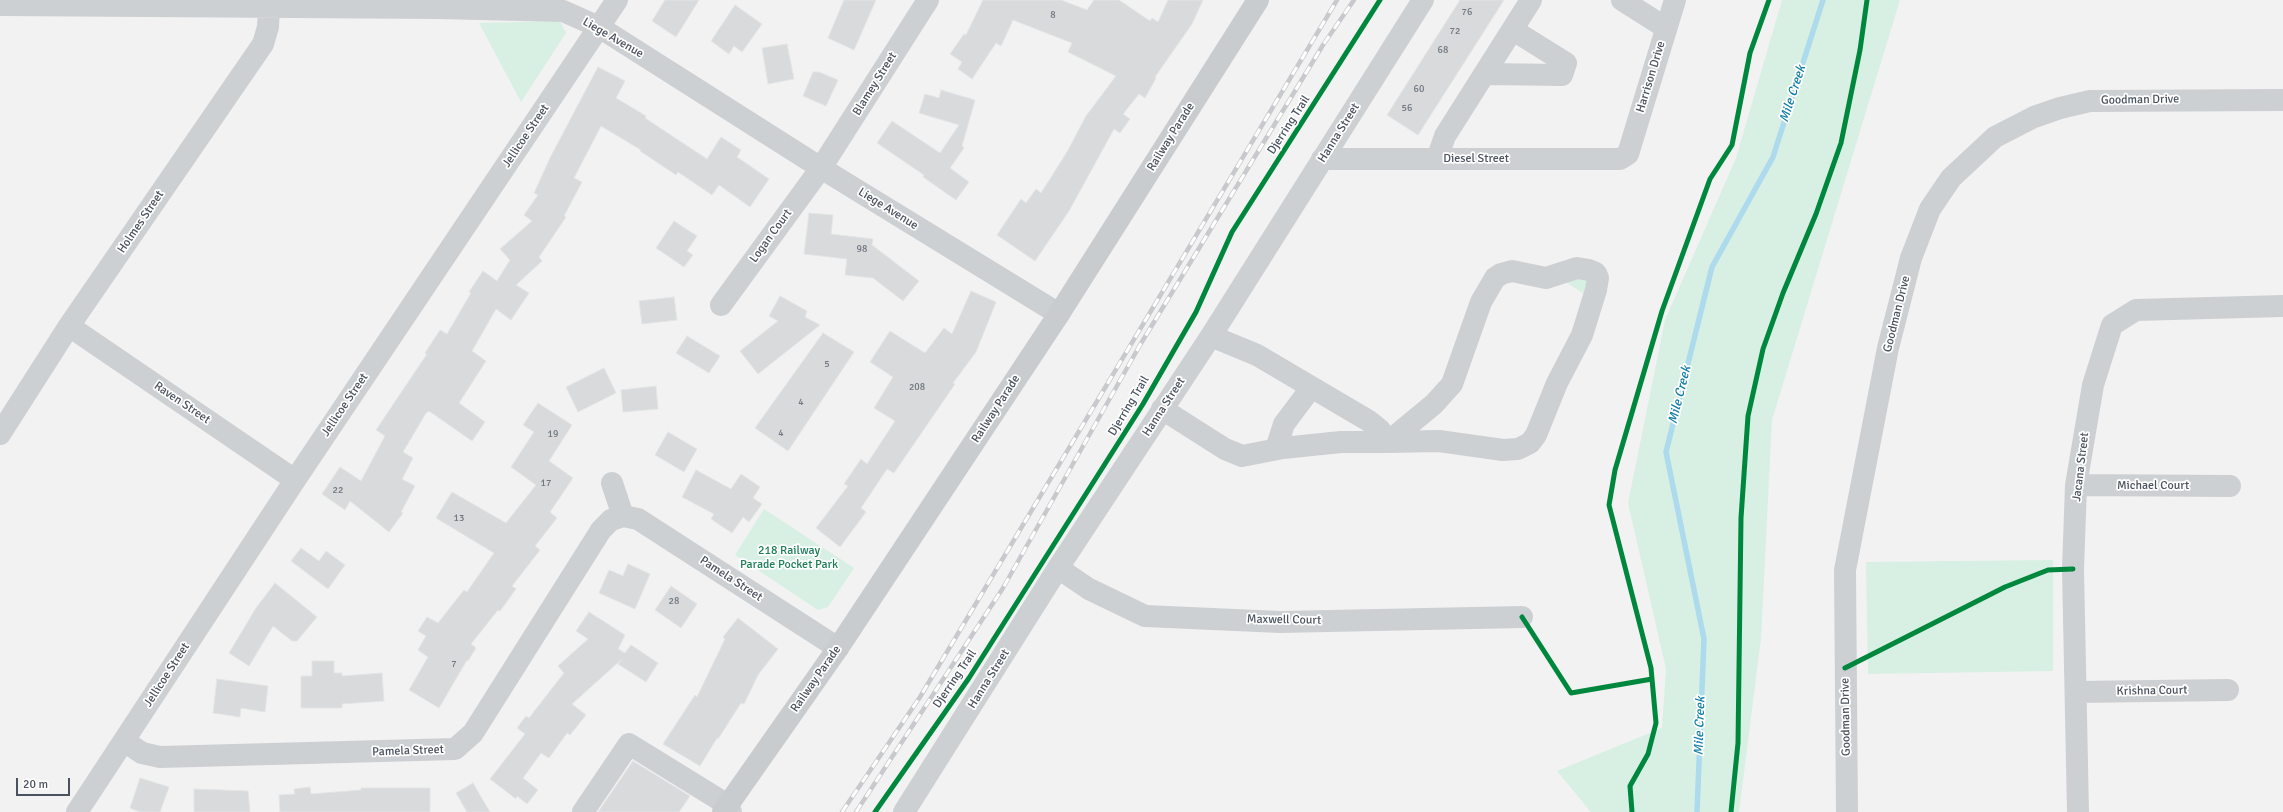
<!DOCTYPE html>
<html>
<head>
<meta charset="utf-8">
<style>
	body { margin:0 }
	#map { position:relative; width:2283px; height:812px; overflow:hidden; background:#f2f2f2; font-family:Signika,sans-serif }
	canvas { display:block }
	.scale { position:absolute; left:16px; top:778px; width:54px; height:18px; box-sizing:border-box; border:2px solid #49525e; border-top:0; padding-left:5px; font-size:12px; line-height:14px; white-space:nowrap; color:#49525e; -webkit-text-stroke:3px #fff; paint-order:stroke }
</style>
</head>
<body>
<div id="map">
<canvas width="2283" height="812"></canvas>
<div class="scale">20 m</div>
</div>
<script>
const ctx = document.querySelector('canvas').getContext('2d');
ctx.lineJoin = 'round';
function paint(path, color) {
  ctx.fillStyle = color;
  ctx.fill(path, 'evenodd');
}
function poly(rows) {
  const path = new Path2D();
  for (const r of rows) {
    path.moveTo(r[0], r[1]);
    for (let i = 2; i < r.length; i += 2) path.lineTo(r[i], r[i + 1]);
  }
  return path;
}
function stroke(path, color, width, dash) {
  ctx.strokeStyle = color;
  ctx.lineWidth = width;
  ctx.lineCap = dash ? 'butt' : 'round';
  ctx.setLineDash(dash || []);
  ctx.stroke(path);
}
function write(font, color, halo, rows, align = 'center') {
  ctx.font = font + ' Signika,sans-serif';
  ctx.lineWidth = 3.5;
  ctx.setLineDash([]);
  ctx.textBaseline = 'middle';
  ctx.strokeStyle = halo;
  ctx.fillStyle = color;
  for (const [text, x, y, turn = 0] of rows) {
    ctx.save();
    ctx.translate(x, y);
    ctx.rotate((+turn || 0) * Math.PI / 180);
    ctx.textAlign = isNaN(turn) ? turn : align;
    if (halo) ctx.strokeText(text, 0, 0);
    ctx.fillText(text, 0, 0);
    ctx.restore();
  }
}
const green = poly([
	[1782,0,1900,0,1772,420,1761,639,1739,812,1591,812,1557,771,1662,728,1666,669,1628,503,1665,320,1736,158],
	[560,21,566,33,521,102,479,23],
	[1571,278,1588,278,1584,294,1566,282],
	[764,509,854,568,828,607,818,610,735,555],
	[2053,560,2053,671,1868,674,1866,562]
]);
const stream = poly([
	[1697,812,1704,639,1666,452,1712,267,1773,157,1823,0]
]);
const building = poly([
	[665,0,699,0,676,37,652,21,665,0],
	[844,0,876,0,854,50,828,38,844,0],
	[983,0,1061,0,1087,10,1094,0,1119,0,1150,21,1152,18,1158,22,1168,0,1203,0,1192,24,1155,77,1156,78,1145,98,1139,94,1123,114,1130,119,1120,133,1114,129,1069,211,1035,261,997,235,1021,199,1026,203,1036,189,1041,193,1067,152,1086,116,1116,76,1068,52,1072,43,1013,20,1001,46,996,43,972,79,958,69,962,62,950,54,964,34,966,35,983,0],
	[1460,0,1504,0,1418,135,1387,115,1460,0],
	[735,5,762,24,742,52,734,46,729,54,711,41,735,5],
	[787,44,794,79,768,84,762,48,787,44],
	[598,67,625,81,616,98,646,116,645,118,707,159,721,137,741,150,737,157,769,179,750,207,719,185,712,195,678,172,676,175,640,151,641,150,601,126,574,178,582,182,564,216,566,217,539,257,542,261,516,285,529,293,511,320,496,309,472,351,486,361,459,403,485,422,472,441,429,411,426,413,403,452,413,458,402,479,415,486,401,512,403,513,389,532,350,501,345,510,322,494,340,467,361,481,385,436,376,430,427,354,425,353,440,330,447,334,471,293,469,292,483,271,497,281,510,260,500,249,532,221,524,215,538,195,534,193,551,156,598,67],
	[813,72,819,72,838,80,826,106,803,96,813,72],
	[941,90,975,100,962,146,964,148,950,168,969,182,956,200,923,177,924,175,877,143,892,121,940,153,959,125,919,113,925,94,939,98,941,90],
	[809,213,833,215,831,234,873,239,872,245,919,281,903,301,873,278,845,275,847,259,804,254,809,213],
	[674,221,697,236,687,251,693,255,684,267,656,248,674,221],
	[971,291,996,302,976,352,953,383,955,384,894,473,887,469,861,508,866,512,840,547,816,528,848,486,844,484,861,459,867,464,895,421,874,408,893,377,870,362,890,331,925,353,944,328,952,334,971,291],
	[780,296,807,311,805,317,820,325,758,374,740,351,778,321,769,316,780,296],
	[674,297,677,320,642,324,639,301,674,297],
	[823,333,854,352,788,451,755,428,823,333],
	[687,336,720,356,709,373,676,353,687,336],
	[604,368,616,393,578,412,566,387,604,368],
	[656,386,658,409,623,412,621,390,656,386],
	[538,403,572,425,549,461,573,478,550,512,557,518,535,546,540,550,512,586,516,589,500,611,498,610,471,644,476,648,468,661,467,660,439,708,409,690,428,657,418,650,426,636,418,631,427,617,438,623,464,590,467,592,494,553,436,518,452,492,506,523,536,485,511,467,534,432,523,425,538,403],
	[668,432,697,449,684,472,655,455,668,432],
	[696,470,731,489,741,474,760,487,753,498,762,504,749,522,743,517,732,533,711,519,714,514,682,497,696,470],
	[301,548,319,561,326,551,345,565,328,589,291,561,301,548],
	[628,564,650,574,635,609,599,593,609,570,623,576,628,564],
	[275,583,317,617,297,641,292,641,273,626,249,666,229,653,256,608,275,583],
	[671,586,697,604,681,628,655,610,671,586],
	[589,612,625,635,618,649,625,653,631,645,658,663,646,682,618,664,622,659,572,704,586,715,570,735,567,733,549,758,541,753,523,778,538,790,527,804,517,796,516,799,490,779,525,734,517,728,526,716,529,718,564,673,558,666,588,639,576,631,589,612],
	[738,618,778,649,758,675,744,704,741,703,718,739,717,738,700,766,663,744,695,695,697,697,725,639,723,637,738,618],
	[312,661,334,661,334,673,342,673,342,676,382,673,384,701,342,704,342,708,301,708,301,676,312,676,312,661],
	[217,679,268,686,265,712,241,708,240,717,213,713,217,679],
	[633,761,690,796,679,812,598,812,633,761],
	[140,778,169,787,160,812,140,812,130,808,140,778],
	[473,783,484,802,490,812,467,812,456,793,473,783],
	[310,787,311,794,361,790,361,788,430,788,430,812,280,812,279,795,295,794,294,789,310,787],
	[194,789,248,791,250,812,194,812,194,789]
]);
const minor = poly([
	[1622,0,1666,28],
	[0,5,436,8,563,11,599,27,821,168,1059,314],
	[1486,74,1562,75,1566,63,1513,30],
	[1322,159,1620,159,1628,154,1675,0],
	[1437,159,1445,136,1531,0],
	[721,305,821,168,928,0],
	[69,326,295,480],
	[1211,336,1257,355,1369,421,1380,430,1388,442],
	[1162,409,1225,449,1242,456,1283,448,1341,442,1388,442,1439,441,1503,450,1518,449,1530,443,1536,435,1557,383,1582,335,1596,290,1598,278,1596,273,1589,270,1577,268,1546,278,1512,271,1501,274,1495,278,1481,302,1452,384,1434,404,1388,442],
	[0,434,69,326,263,44,268,27,269,7],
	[1276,449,1284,424,1311,388],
	[612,483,623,516],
	[2076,485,2230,486],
	[1058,568,1089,589,1145,616,1280,622,1522,617],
	[2077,692,2228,690],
	[124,741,142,753,160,757,455,749,473,733,601,530,611,520,623,516,638,519,838,648],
	[77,812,295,480,617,0],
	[583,812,629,744,728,805,731,812],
	[904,812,1058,568,1211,336,1423,0],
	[1847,812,1845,570,1888,348,1911,258,1930,209,1951,178,1995,137,2034,117,2060,108,2090,101,2283,100],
	[2078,812,2073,569,2076,485,2093,385,2112,325,2136,310,2283,306]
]);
const major = poly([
	[723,812,838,648,1059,314,1258,0]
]);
const rail = poly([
	[842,812,920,697,1337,0],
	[856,812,1003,588,1140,345,1323,45,1354,0]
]);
const cycleway = poly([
	[1522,617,1571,693,1652,679],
	[1845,668,2005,587,2048,570,2073,569],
	[875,812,969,678,1143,404,1196,312,1232,232,1380,0],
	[1632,812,1630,786,1648,754,1656,723,1651,668,1609,505,1615,470,1662,311,1710,179,1732,145,1750,53,1769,0],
	[1731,812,1738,743,1741,518,1748,416,1763,349,1783,293,1816,214,1841,143,1860,50,1867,0]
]);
const numberNames = [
	["76",1467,12],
	["8",1053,15],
	["72",1455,31],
	["68",1443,50],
	["60",1419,89],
	["56",1407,108],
	["98",862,249],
	["5",827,364],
	["208",917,387],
	["4",801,402],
	["4",781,433],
	["19",553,434],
	["17",546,483],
	["22",338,490],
	["13",459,518],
	["28",674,601],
	["7",454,664]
];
const streetNames = [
	["Liege Avenue",613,38,30],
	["Harrison Drive",1651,77,-73],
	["Blamey Street",875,84,-58],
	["Goodman Drive",2140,100,-1],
	["Djerring Trail",1289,125,-57],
	["Hanna Street",1339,133,-58],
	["Jellicoe Street",526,136,-56],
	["Railway Parade",1171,137,-58],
	["Diesel Street",1476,159],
	["Liege Avenue",888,209,32],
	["Holmes Street",141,222,-56],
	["Logan Court",771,236,-54],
	["Goodman Drive",1897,314,-76],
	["Raven Street",182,403,34],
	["Jellicoe Street",345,405,-56],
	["Djerring Trail",1129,406,-59],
	["Hanna Street",1164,407,-57],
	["Railway Parade",996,409,-57],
	["Jacana Street",2081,467,-83],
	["Michael Court",2153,486],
	["Pamela Street",731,579,33],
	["Maxwell Court",1284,620,1],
	["Jellicoe Street",167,675,-57],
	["Railway Parade",816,679,-55],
	["Djerring Trail",955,679,-56],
	["Hanna Street",989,679,-58],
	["Krishna Court",2152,691,-1],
	["Goodman Drive",1846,717,-91],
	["Pamela Street",408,751,-2]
];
const parkNames = [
	["218 Railway",789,551],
	["Parade Pocket Park",789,565]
];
const waterNames = [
	["Mile Creek",1793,94,-72],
	["Mile Creek",1680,395,-76],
	["Mile Creek",1700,726,-88]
];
paint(green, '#d7f0e3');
stroke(stream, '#addaec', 5.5);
paint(building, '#d9dadc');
stroke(building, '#e3e4e5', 1);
stroke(minor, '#cdd0d3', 22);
stroke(major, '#c9cccf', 22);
stroke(rail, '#c8c9cc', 4.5);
stroke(rail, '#fff', 3, [9]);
stroke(cycleway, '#00873e', 5);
write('10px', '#6e767f', null, numberNames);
write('12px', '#49525e', '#fff', streetNames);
write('12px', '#1b7e54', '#fff', parkNames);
write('italic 13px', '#127da8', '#fff', waterNames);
</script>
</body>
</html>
